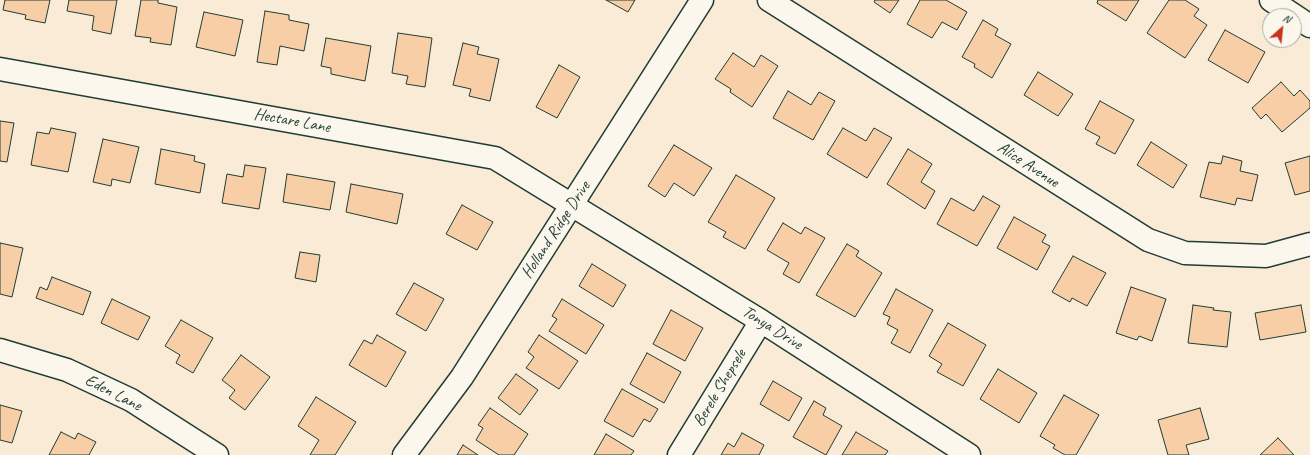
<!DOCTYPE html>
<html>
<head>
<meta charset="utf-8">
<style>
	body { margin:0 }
	#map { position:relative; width:1310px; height:455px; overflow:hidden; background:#faebd7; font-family:Caveat,sans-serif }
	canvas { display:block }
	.north { position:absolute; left:1262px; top:8px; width:40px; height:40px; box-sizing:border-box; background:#fbf7ec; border:1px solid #a3ada2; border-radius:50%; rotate:27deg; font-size:11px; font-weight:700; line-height:16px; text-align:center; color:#1f3d34 }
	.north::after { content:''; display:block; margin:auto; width:14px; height:18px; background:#c8321e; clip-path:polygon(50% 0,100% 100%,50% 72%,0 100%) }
</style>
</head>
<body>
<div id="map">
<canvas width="1310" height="455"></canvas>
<div class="north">N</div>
</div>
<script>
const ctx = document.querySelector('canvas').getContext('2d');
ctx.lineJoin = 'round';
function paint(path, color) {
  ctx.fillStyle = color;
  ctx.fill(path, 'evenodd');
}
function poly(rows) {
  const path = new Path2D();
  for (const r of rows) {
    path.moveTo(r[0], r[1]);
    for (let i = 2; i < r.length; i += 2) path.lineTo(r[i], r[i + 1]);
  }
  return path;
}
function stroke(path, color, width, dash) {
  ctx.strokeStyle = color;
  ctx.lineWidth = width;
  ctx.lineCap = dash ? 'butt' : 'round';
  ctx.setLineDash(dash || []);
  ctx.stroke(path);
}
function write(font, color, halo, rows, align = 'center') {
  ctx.font = font + ' Caveat,sans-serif';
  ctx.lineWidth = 3;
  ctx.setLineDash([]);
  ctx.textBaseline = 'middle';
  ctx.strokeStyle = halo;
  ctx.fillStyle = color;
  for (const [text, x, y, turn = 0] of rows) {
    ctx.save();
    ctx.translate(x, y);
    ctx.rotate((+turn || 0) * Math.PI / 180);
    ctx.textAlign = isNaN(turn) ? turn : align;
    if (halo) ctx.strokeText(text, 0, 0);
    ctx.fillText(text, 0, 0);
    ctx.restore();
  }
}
const building = poly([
	[5,0,50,0,45,23,25,19,26,15,3,10,5,0],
	[69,0,117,0,111,34,92,30,94,16,67,11,69,0],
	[141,0,158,0,158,3,177,7,171,45,150,42,151,38,135,36,141,0],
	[606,0,635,0,628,12,606,0],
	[875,0,899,0,890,13,874,2,875,0],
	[920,0,946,0,967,12,957,30,942,22,932,38,907,24,920,0],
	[1098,0,1139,0,1126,21,1097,3,1098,0],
	[1169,0,1185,0,1199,9,1194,16,1207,25,1185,58,1147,33,1169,0],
	[265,11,289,15,289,20,309,24,304,51,280,46,277,65,257,62,265,11],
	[204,12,243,20,235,56,196,47,204,12],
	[983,20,998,29,995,35,1011,44,992,78,974,67,975,64,962,57,983,20],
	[1225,30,1265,52,1248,83,1208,60,1225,30],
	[398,33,432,38,425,87,406,84,408,76,392,73,398,33],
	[326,38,371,46,365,81,331,74,331,68,321,66,326,38],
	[463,43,479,47,477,54,499,59,490,101,469,96,471,89,453,85,463,43],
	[733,53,754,67,761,55,778,66,752,107,730,92,731,89,715,79,733,53],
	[559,65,580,77,557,118,536,107,559,65],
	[1038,72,1073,94,1058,116,1024,95,1038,72],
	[1281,82,1294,96,1300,90,1310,101,1310,108,1282,132,1266,114,1261,119,1252,108,1281,82],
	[788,91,811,105,819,92,835,101,813,140,773,118,788,91],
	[1100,101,1134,120,1115,154,1096,144,1100,137,1085,129,1100,101],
	[0,121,14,123,7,162,0,161,0,121],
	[51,128,76,133,68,172,31,165,37,132,49,134,51,128],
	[843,128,866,141,874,128,892,138,867,178,827,154,843,128],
	[103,139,139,147,130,183,112,179,111,186,93,182,103,139],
	[1151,142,1187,165,1173,188,1137,165,1151,142],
	[674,145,712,168,694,196,674,183,665,197,648,186,674,145],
	[161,149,195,156,194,161,205,164,200,193,155,184,161,149],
	[908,149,932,164,921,182,935,191,925,209,887,184,908,149],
	[1223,156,1242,161,1240,171,1258,175,1252,201,1237,198,1235,205,1200,197,1209,162,1221,164,1223,156],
	[1310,156,1310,191,1295,195,1285,163,1310,156],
	[245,165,266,168,259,209,222,203,227,174,243,177,245,165],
	[287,174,335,182,330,210,283,202,287,174],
	[736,175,775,198,745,249,723,237,726,232,708,222,736,175],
	[351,184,403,194,397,224,346,212,351,184],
	[983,196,1000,206,977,246,937,224,951,198,974,211,983,196],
	[462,205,493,222,477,250,446,234,462,205],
	[1014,217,1046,235,1042,242,1050,246,1037,270,997,248,1014,217],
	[783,223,801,234,805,227,825,238,799,283,783,274,789,263,767,250,783,223],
	[0,243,23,248,12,297,0,294,0,243],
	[847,244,859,251,856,256,882,273,855,317,816,295,847,244],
	[300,252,320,255,316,282,295,278,300,252],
	[1073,256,1106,273,1087,306,1072,298,1070,302,1052,292,1073,256],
	[592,264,626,285,613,307,579,286,592,264],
	[52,277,91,292,83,315,36,298,40,287,47,290,52,277],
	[414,283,444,299,426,331,396,314,414,283],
	[1131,287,1166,299,1152,341,1139,336,1137,340,1116,333,1131,287],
	[896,289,933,310,910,353,891,343,898,330,887,324,890,317,883,314,896,289],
	[112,299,150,317,138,340,101,323,112,299],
	[562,299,604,325,586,354,549,331,557,319,552,316,562,299],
	[1193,305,1214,308,1213,310,1231,312,1227,347,1188,343,1193,305],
	[1301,305,1306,332,1260,340,1255,313,1301,305],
	[671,310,703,328,685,361,653,344,671,310],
	[181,320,213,338,193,373,176,363,180,355,165,346,181,320],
	[948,323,986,345,963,386,937,372,942,364,929,356,948,323],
	[377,335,406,352,386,387,349,365,364,340,372,344,377,335],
	[539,335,578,361,559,389,526,368,534,357,528,352,539,335],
	[647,353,681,372,664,403,630,384,647,353],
	[241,355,270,377,245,410,229,398,235,390,222,380,241,355],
	[998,369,1037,393,1019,423,980,399,998,369],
	[516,374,538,390,520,415,498,398,516,374],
	[773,381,802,398,789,421,760,404,773,381],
	[622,389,658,409,650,422,644,419,633,437,604,421,622,389],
	[1064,395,1099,415,1076,455,1065,455,1053,448,1055,445,1040,436,1064,395],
	[316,397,356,422,335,455,310,455,319,440,298,426,316,397],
	[814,401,826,408,823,415,842,426,826,455,793,437,814,401],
	[0,405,22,411,12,443,0,440,0,405],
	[490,408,528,434,514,455,499,455,476,440,483,428,478,425,490,408],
	[1200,408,1209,439,1186,445,1189,455,1168,455,1158,420,1200,408],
	[61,432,75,439,78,433,96,442,89,455,49,455,61,432],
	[856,432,888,451,885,455,842,455,856,432],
	[742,433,764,445,759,455,721,455,728,443,734,447,742,433],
	[606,434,634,451,631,455,594,455,606,434],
	[1278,438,1294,455,1260,455,1278,438],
	[463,445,478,455,457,455,463,445]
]);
const minor = poly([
	[769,0,1148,240,1185,253,1266,256,1310,244],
	[1271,0,1310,26],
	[0,69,495,158,761,321,969,455],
	[0,350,67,370,131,400,217,455],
	[404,455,462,377,702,0],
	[679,455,761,321]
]);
const streetNames = [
	["Hectare Lane",292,121,10],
	["Alice Avenue",1028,165,33],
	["Holland Ridge Drive",556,230,-57],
	["Tonya Drive",772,328,32],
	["Berele Shepsele",720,388,-59],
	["Eden Lane",113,393,27]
];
paint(building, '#f8cea7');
stroke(building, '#1f3d34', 1);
stroke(minor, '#1f3d34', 25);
stroke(minor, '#fbf7ec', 22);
write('17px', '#1f3d34', '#fbf7ec', streetNames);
</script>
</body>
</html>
